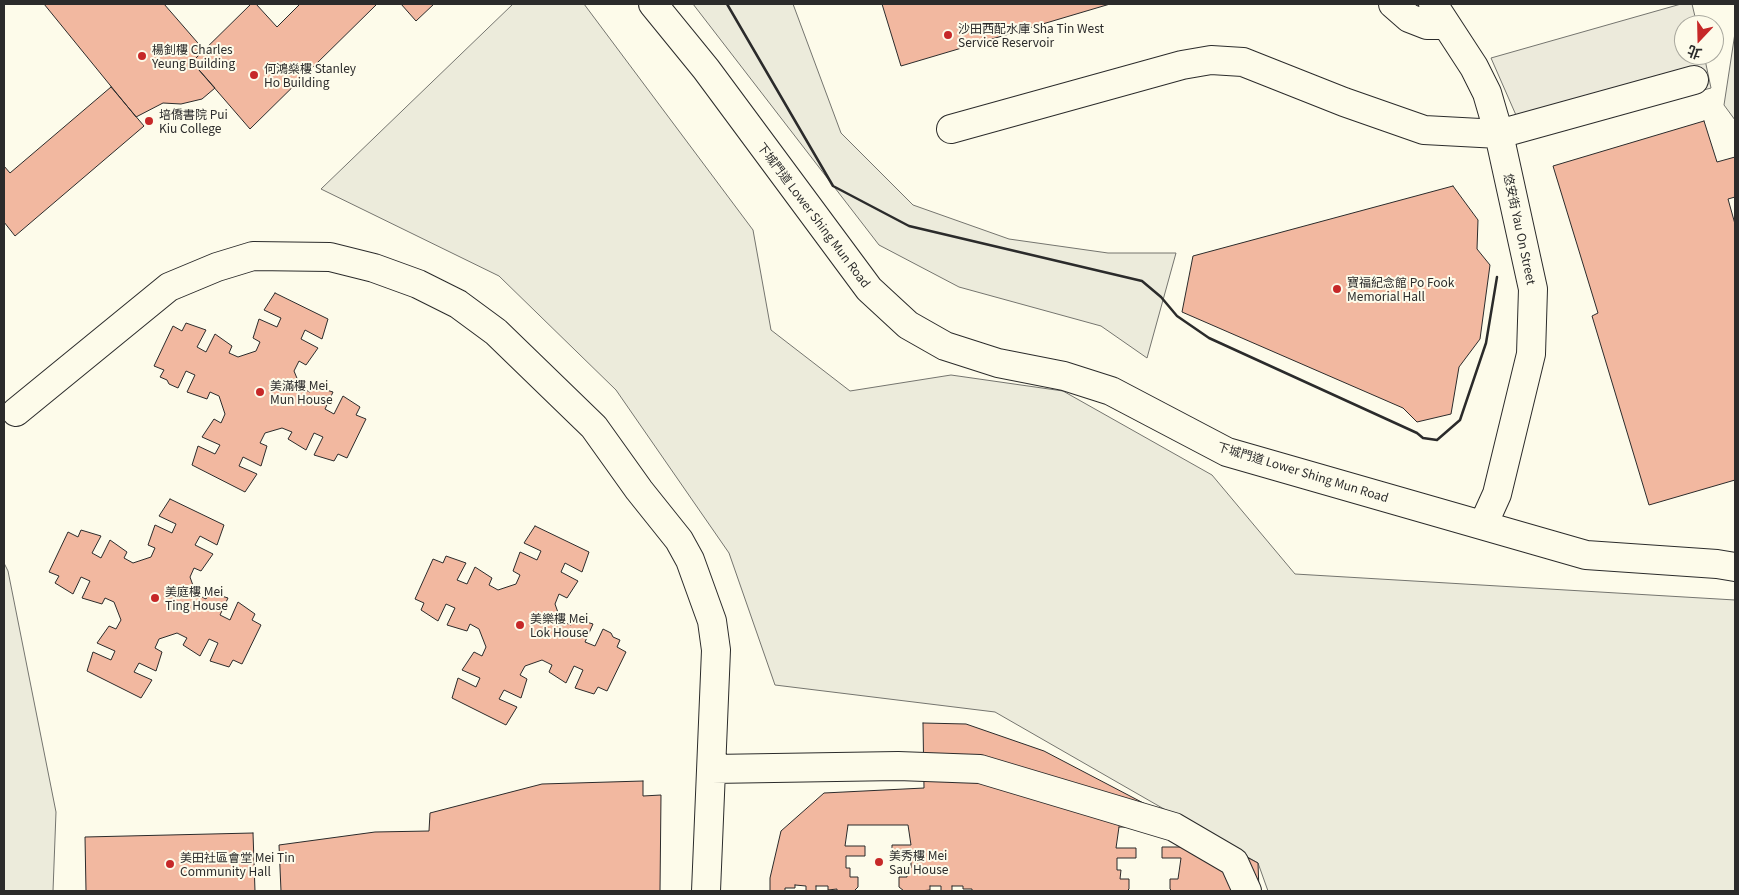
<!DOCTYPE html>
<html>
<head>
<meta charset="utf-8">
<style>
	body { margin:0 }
	#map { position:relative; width:1739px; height:895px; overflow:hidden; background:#fdfbea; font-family:Georgia,"Noto Sans TC",serif }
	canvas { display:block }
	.frame { position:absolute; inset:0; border:5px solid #2b2b2b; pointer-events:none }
	.north { position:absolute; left:1674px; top:15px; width:50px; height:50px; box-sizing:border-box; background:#fdfbea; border:1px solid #a9a89e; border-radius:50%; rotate:201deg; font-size:14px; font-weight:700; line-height:20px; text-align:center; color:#2b2b2b }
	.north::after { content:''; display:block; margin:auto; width:18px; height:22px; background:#c62828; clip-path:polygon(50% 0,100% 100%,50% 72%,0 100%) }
</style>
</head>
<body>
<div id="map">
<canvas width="1739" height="895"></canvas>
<div class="frame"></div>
<div class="north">北</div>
</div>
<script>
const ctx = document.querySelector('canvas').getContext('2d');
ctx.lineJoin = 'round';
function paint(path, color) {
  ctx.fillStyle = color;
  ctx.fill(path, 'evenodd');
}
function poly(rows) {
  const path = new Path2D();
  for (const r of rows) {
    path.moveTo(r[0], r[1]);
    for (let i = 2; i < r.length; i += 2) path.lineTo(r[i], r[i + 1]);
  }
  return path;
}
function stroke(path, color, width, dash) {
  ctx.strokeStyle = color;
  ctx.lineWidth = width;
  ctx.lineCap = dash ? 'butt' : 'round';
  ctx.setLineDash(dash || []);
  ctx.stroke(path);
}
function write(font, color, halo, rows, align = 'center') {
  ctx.font = font + ' Georgia,"Noto Sans TC",serif';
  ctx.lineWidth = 4;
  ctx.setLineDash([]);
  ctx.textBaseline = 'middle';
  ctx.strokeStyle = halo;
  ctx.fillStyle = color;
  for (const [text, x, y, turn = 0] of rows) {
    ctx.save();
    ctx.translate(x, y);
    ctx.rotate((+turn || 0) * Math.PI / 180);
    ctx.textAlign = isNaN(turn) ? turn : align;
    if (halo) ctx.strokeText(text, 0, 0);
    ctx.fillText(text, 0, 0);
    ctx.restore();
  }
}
const green = poly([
	[513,4,584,4,753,230,771,330,850,391,951,375,1063,391,1212,475,1295,574,1735,600,1735,891,1268,891,1258,863,995,712,775,685,729,553,616,390,499,276,321,189,513,4],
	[693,4,793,4,841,133,913,205,1009,239,1108,253,1176,253,1147,358,1101,326,959,287,879,245,693,4],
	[1735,33,1735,120,1724,105,1735,33],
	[4,563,8,571,56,812,53,891,4,891,4,563]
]);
const parking = poly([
	[1681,4,1692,4,1697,25,1684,25,1684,55,1704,55,1711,88,1526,138,1491,58,1681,4]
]);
const building = poly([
	[44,4,164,4,204,50,192,62,215,88,202,99,181,104,163,103,136,117,44,4],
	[251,4,256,4,277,27,300,4,377,4,250,129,192,62,251,4],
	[401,4,434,4,416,21,401,4],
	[882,4,1110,4,901,66,882,4],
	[111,87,144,126,15,236,4,222,4,166,10,173,111,87],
	[1704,121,1717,162,1735,157,1735,197,1728,199,1735,224,1735,480,1649,505,1592,316,1598,313,1553,166,1704,121],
	[1453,186,1478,220,1477,249,1490,265,1480,339,1459,367,1451,414,1417,422,1403,408,1182,312,1193,256,1453,186],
	[275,293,328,319,322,339,305,330,301,339,318,348,306,365,299,361,294,371,301,388,310,392,313,386,333,392,325,409,334,414,343,396,360,407,356,415,366,419,347,458,338,454,334,461,314,455,323,437,314,433,306,450,288,439,292,432,282,428,265,433,260,443,267,446,261,466,243,457,239,466,257,474,245,492,192,465,198,446,215,454,220,445,202,437,214,419,221,423,225,414,219,396,210,392,207,399,187,392,195,375,186,371,178,388,169,384,167,380,160,377,164,370,154,366,173,326,182,331,186,323,206,330,197,347,206,352,215,334,232,346,229,353,238,357,256,351,260,342,253,338,259,319,277,327,281,318,264,310,275,293],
	[170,499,224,525,217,545,200,536,195,545,213,554,201,571,194,568,190,577,196,594,206,599,209,592,228,598,220,615,230,620,238,602,255,614,252,620,261,625,242,664,233,660,229,667,210,661,218,643,209,639,200,656,183,645,187,638,177,633,159,639,155,648,162,652,156,671,139,663,134,672,152,680,141,698,87,671,93,652,111,660,115,651,97,643,109,626,116,629,121,620,114,602,105,598,102,604,82,598,90,581,81,577,73,594,55,583,59,576,49,572,68,532,78,537,81,530,101,536,92,553,101,558,110,540,127,552,124,558,133,563,151,557,155,548,148,545,155,525,172,533,176,524,159,516,170,499],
	[535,526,589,552,582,572,565,563,561,572,578,581,567,598,559,594,555,604,561,621,571,625,574,618,593,624,585,642,595,646,603,629,611,633,613,637,620,640,617,647,626,652,607,691,598,687,594,694,575,688,583,670,574,666,566,683,549,672,552,665,542,660,525,666,520,675,527,679,521,698,504,690,499,699,517,707,506,725,452,698,458,678,476,687,480,678,462,670,474,652,482,656,486,647,479,629,470,624,467,631,447,625,455,608,446,604,438,621,421,610,424,603,415,599,433,559,443,563,446,556,466,563,457,580,467,584,475,567,492,578,489,585,498,590,516,584,520,575,513,571,520,552,537,560,541,551,524,543,535,526],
	[923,723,966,724,1044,751,1258,863,1259,891,770,891,770,878,781,831,824,793,924,788,923,723],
	[643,781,643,796,661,795,660,891,281,891,279,845,375,832,429,831,430,813,542,784,643,781],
	[848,825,908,825,911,845,892,845,892,856,911,856,911,868,907,868,907,877,899,877,899,887,904,891,854,891,858,887,858,877,850,877,850,868,846,868,846,856,865,856,865,846,845,846,848,825],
	[1119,827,1179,827,1182,847,1162,847,1162,858,1181,858,1178,879,1170,879,1170,889,1172,891,1127,891,1129,889,1129,879,1120,879,1121,870,1117,870,1117,858,1136,858,1136,848,1116,848,1119,827],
	[253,833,255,891,86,891,85,837,253,833],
	[795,885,806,886,806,891,785,891,785,888,795,888,795,885],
	[816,886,828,886,828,890,837,889,837,891,816,891,816,886],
	[930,886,941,886,941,891,920,891,930,890,930,886],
	[952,886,963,886,963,889,972,889,972,891,952,891,952,886]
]);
const minor = poly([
	[653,4,706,69,869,289,908,325,945,346,998,363,1064,376,1111,391,1227,452,1586,555,1717,564,1735,567],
	[1393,4,1409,18,1427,25,1446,25],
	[1433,4,1474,67,1487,93,1499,134,1533,289,1531,354,1497,494,1483,525],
	[951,129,1182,65,1211,60,1243,62,1344,102,1424,130,1499,134,1694,80],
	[16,412,169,287,217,267,253,256,330,257,374,268,418,284,458,304,496,332,594,427,639,490,679,540,690,560,712,621,716,650,706,891],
	[712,769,898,766,980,769,1174,827,1234,862,1247,891]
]);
const wall = poly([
	[727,4,833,186,909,226,1142,281,1161,297,1177,316,1209,338,1417,433,1423,438,1437,440,1460,420,1486,343,1497,277]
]);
const markers = [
	[948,35,5,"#c62828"],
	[142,56,5,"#c62828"],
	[254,75,5,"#c62828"],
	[149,121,5,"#c62828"],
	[1337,289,5,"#c62828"],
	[260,392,5,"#c62828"],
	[155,598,5,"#c62828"],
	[520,625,5,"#c62828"],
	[879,862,5,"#c62828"],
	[170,864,5,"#c62828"]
];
const poiNames = [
	["沙田西配水庫 Sha Tin West",958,28],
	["Service Reservoir",958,42],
	["楊釗樓 Charles",152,49],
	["Yeung Building",152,63],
	["何鴻燊樓 Stanley",264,68],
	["Ho Building",264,82],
	["培僑書院 Pui",159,114],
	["Kiu College",159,128],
	["寶福紀念館 Po Fook",1347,282],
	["Memorial Hall",1347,296],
	["美滿樓 Mei",270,385],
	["Mun House",270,399],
	["美庭樓 Mei",165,591],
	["Ting House",165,605],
	["美樂樓 Mei",530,618],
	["Lok House",530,632],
	["美秀樓 Mei",889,855],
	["Sau House",889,869],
	["美田社區會堂 Mei Tin",180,857],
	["Community Hall",180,871]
];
const streetNames = [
	["下城門道 Lower Shing Mun Road",814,215,53],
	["悠安街 Yau On Street",1520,229,78],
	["下城門道 Lower Shing Mun Road",1303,472,17]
];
paint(green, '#ecebdb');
stroke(green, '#74746e', 1);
paint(parking, '#eceadb');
stroke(parking, '#74746e', 1);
paint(building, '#f2b8a0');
stroke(building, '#2b2b2b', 1);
stroke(minor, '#2b2b2b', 30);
stroke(minor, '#fdfbea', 28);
stroke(wall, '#2b2b2b', 2.5);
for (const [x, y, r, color] of markers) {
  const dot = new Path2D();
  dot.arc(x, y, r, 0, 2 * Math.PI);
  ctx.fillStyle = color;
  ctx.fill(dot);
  stroke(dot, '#fdfbea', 2);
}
write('12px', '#2b2b2b', '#fdfbea', poiNames, 'left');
write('12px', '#2b2b2b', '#fdfbea', streetNames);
</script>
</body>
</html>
